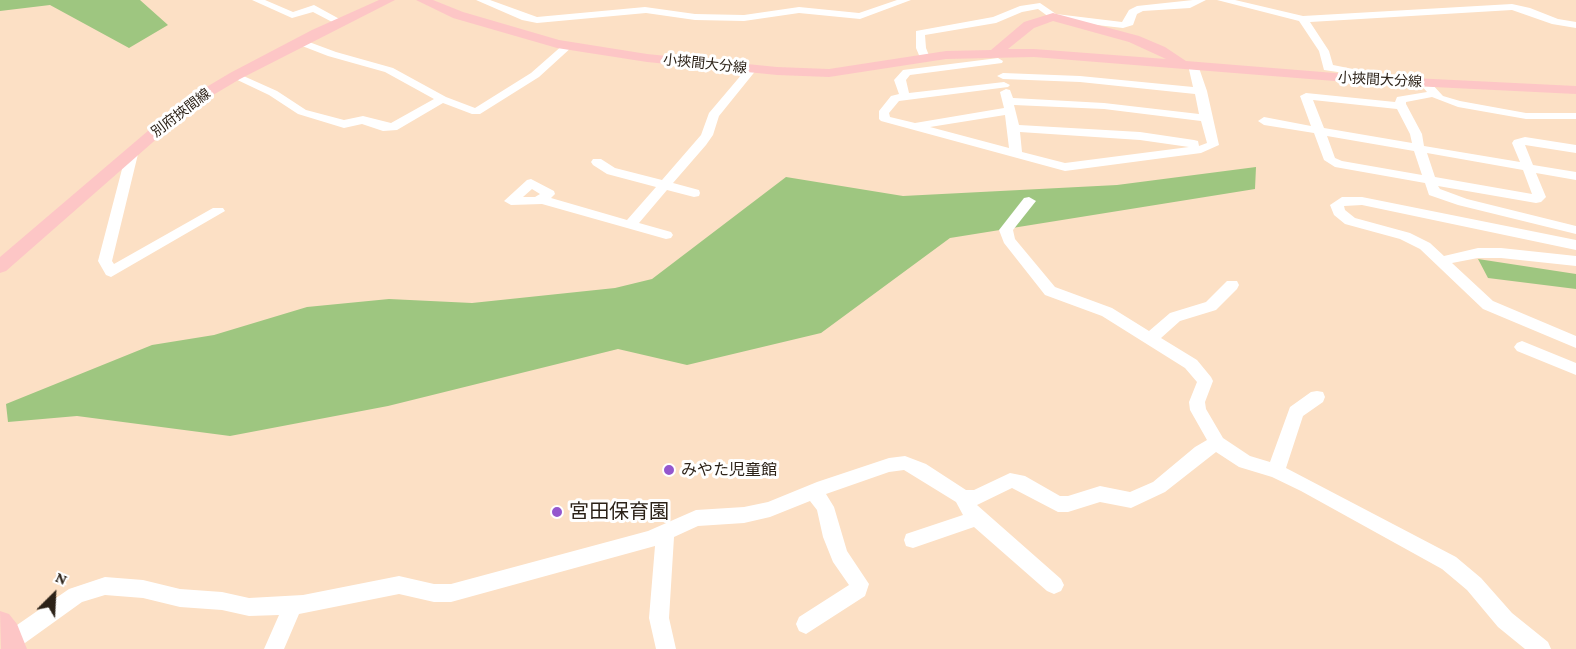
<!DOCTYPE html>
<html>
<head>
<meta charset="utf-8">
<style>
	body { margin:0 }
	#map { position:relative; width:1576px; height:649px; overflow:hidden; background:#fce0c5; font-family:"Crimson Pro",serif }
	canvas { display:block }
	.north { position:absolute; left:24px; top:565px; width:60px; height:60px; -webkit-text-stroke:4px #fff; paint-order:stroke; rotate:24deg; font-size:16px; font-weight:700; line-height:24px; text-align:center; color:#2c2218 }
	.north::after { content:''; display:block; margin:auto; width:21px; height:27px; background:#2c2218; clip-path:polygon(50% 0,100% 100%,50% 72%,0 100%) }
</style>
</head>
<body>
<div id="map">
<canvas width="1576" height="649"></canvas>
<div class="north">N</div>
</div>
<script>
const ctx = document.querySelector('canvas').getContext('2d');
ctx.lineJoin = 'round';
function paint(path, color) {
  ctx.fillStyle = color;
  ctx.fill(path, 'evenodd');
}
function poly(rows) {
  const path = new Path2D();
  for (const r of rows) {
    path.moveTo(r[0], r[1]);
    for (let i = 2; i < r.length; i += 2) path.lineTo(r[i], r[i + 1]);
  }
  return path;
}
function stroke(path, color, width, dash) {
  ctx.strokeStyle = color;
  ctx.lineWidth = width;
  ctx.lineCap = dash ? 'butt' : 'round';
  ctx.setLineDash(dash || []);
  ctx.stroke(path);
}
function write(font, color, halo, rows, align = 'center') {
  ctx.font = font + ' "Crimson Pro","Noto Sans JP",serif';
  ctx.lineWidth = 6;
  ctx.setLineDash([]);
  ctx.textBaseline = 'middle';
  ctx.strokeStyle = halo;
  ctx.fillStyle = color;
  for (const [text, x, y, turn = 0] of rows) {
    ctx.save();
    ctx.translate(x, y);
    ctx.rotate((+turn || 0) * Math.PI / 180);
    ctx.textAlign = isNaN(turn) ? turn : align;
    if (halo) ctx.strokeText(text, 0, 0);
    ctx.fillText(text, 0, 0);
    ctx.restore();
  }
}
const forest = poly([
	[0,0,140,0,168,25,129,48,50,5,0,11],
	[1256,167,1255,189,950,238,821,333,687,365,618,349,388,406,230,436,77,416,8,422,6,404,152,345,214,335,307,307,389,299,472,303,615,288,652,279,786,177,903,196,1117,185],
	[1478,259,1576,274,1576,289,1488,278]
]);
const minor = poly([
	[252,0,265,0,293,12,314,5,345,22,336,24,313,12,292,18,252,0],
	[476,0,490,0,537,17,645,7,695,14,744,15,799,7,859,13,897,0,911,0,860,19,799,13,744,21,695,20,646,13,537,23,522,20,476,0],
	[1193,0,1206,0,1190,8,1143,11,1137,14,1133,25,1123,28,1053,20,1038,9,1022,12,996,23,925,35,926,48,930,58,929,60,921,60,916,48,916,31,993,17,1020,6,1040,3,1056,14,1122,22,1129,10,1137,6,1193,0],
	[1217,0,1235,0,1303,16,1512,4,1530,8,1558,19,1576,22,1576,28,1552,24,1512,10,1310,22,1329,51,1333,65,1373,73,1378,80,1372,83,1358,75,1324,70,1319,51,1299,21,1217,0],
	[301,39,336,52,393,68,446,97,475,108,531,73,564,44,573,46,539,77,480,114,472,114,443,103,397,130,383,131,362,124,344,128,298,114,269,95,229,76,235,73,239,74,277,91,306,110,344,120,363,116,391,123,434,99,385,72,328,56,297,44,296,42,301,39],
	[998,58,1003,61,1002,63,910,75,906,80,909,93,1004,82,1010,85,1008,87,899,101,889,113,890,117,915,123,1004,108,1000,92,1006,89,1010,90,1013,98,1104,103,1199,114,1195,94,1080,82,1003,79,997,76,1003,73,1080,76,1193,87,1188,65,1193,62,1198,65,1207,91,1219,145,1201,153,1065,171,881,121,879,119,879,111,891,96,899,94,894,80,903,70,998,58],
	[1014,105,1104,109,1201,121,1207,143,1199,146,1198,141,1194,140,1140,132,1019,125,1014,105],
	[1005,115,1009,148,930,127,1005,115],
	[1020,132,1140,140,1189,147,1065,163,1022,152,1020,132],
	[752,66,757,69,719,116,713,135,706,145,673,183,699,190,700,193,699,196,694,197,667,190,639,223,671,232,673,235,671,238,666,239,542,204,511,205,504,201,527,180,531,179,554,191,555,194,551,198,627,220,656,187,607,174,593,165,591,162,593,159,601,159,615,168,662,180,701,135,709,113,748,67,752,66],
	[532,189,540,194,535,197,523,197,532,189],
	[1427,82,1431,83,1443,96,1460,101,1526,113,1576,113,1576,119,1526,119,1458,107,1432,97,1406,102,1406,104,1422,134,1424,146,1520,162,1512,143,1514,140,1525,137,1576,145,1576,153,1525,145,1533,165,1576,172,1576,180,1536,173,1546,197,1541,202,1536,203,1438,186,1440,189,1467,199,1576,226,1576,234,1458,205,1429,195,1425,183,1335,167,1324,160,1314,133,1264,125,1258,121,1264,117,1311,126,1300,96,1306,93,1395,102,1397,97,1427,92,1421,85,1427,82],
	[1313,100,1397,109,1410,134,1412,143,1324,128,1313,100],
	[1327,136,1414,151,1422,175,1342,161,1335,158,1327,136],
	[1427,153,1523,170,1532,194,1435,177,1427,153],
	[133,146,139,150,112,261,114,264,213,208,223,208,225,211,111,277,106,275,98,261,127,150,133,146],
	[1029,197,1036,201,1013,230,1015,239,1055,287,1112,308,1149,331,1170,313,1206,302,1227,281,1237,281,1239,285,1237,289,1216,310,1180,321,1161,338,1197,360,1211,377,1213,381,1205,402,1206,409,1223,438,1250,456,1270,462,1290,407,1311,392,1317,391,1323,392,1325,397,1323,402,1303,416,1286,468,1456,557,1481,578,1512,613,1548,642,1551,649,1525,649,1498,627,1467,590,1442,569,1301,491,1272,477,1239,467,1216,452,1165,492,1131,508,1100,502,1068,512,1058,512,1012,488,977,505,1061,579,1064,585,1061,591,1054,594,1047,591,974,527,913,548,906,546,904,540,906,534,963,515,956,502,904,470,889,472,826,494,834,507,847,551,869,584,865,596,806,634,799,631,796,624,799,617,849,585,833,562,823,537,817,510,810,501,770,517,744,523,698,526,674,537,669,618,676,649,656,649,649,618,655,546,451,602,434,602,399,594,299,614,284,649,264,649,279,615,249,616,222,610,180,607,143,598,105,595,82,602,18,648,4,648,1,641,4,634,69,589,105,577,143,580,180,589,222,592,249,598,303,595,399,576,434,584,451,584,648,531,696,510,744,507,768,502,817,482,889,458,905,456,926,464,966,490,974,490,1010,473,1025,476,1060,496,1068,496,1100,486,1130,492,1153,482,1195,447,1207,440,1190,410,1189,402,1197,382,1185,368,1102,316,1045,295,1004,243,999,230,1024,198,1029,197],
	[1342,197,1362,197,1576,240,1576,250,1362,205,1344,206,1345,210,1355,218,1410,233,1430,243,1444,256,1478,248,1501,248,1576,256,1576,266,1501,258,1478,258,1452,263,1493,301,1576,336,1576,348,1483,309,1420,249,1400,239,1345,224,1334,215,1330,205,1342,197],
	[1522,341,1576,363,1576,375,1517,351,1514,347,1517,343,1522,341]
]);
const major = poly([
	[379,0,395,0,240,79,193,107,6,271,0,273,0,257,183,101,230,73,312,30,379,0],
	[416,0,433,0,463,12,559,40,647,54,777,67,829,69,946,51,991,50,1024,22,1053,13,1139,36,1165,47,1186,61,1372,76,1576,86,1576,94,1372,84,1034,57,946,59,829,77,777,75,647,62,557,48,453,18,416,0],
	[1053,21,1129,42,1166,59,1034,49,1008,49,1034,28,1053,21],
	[0,611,9,614,17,624,27,649,1,649,0,611]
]);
const markers = [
	[669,470,6,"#9457ce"],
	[557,512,6,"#9457ce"]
];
const farStreetnames = [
	["小挾間大分線",705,64,6],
	["小挾間大分線",1380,80,3],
	["別府挾間線",181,113,-37]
];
const poiNames = [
	["みやた児童館",681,470]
];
const nearPoinames = [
	["宮田保育園",569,512]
];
paint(forest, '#9ec680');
paint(minor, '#fff');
paint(major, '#fdc6c6');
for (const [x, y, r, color] of markers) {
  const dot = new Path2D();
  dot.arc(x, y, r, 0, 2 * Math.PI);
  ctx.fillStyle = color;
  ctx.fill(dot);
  stroke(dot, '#fff', 2);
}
write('14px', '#2c2218', '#fff', farStreetnames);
write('16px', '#2c2218', '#fff', poiNames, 'left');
write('20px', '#2c2218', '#fff', nearPoinames, 'left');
</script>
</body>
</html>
